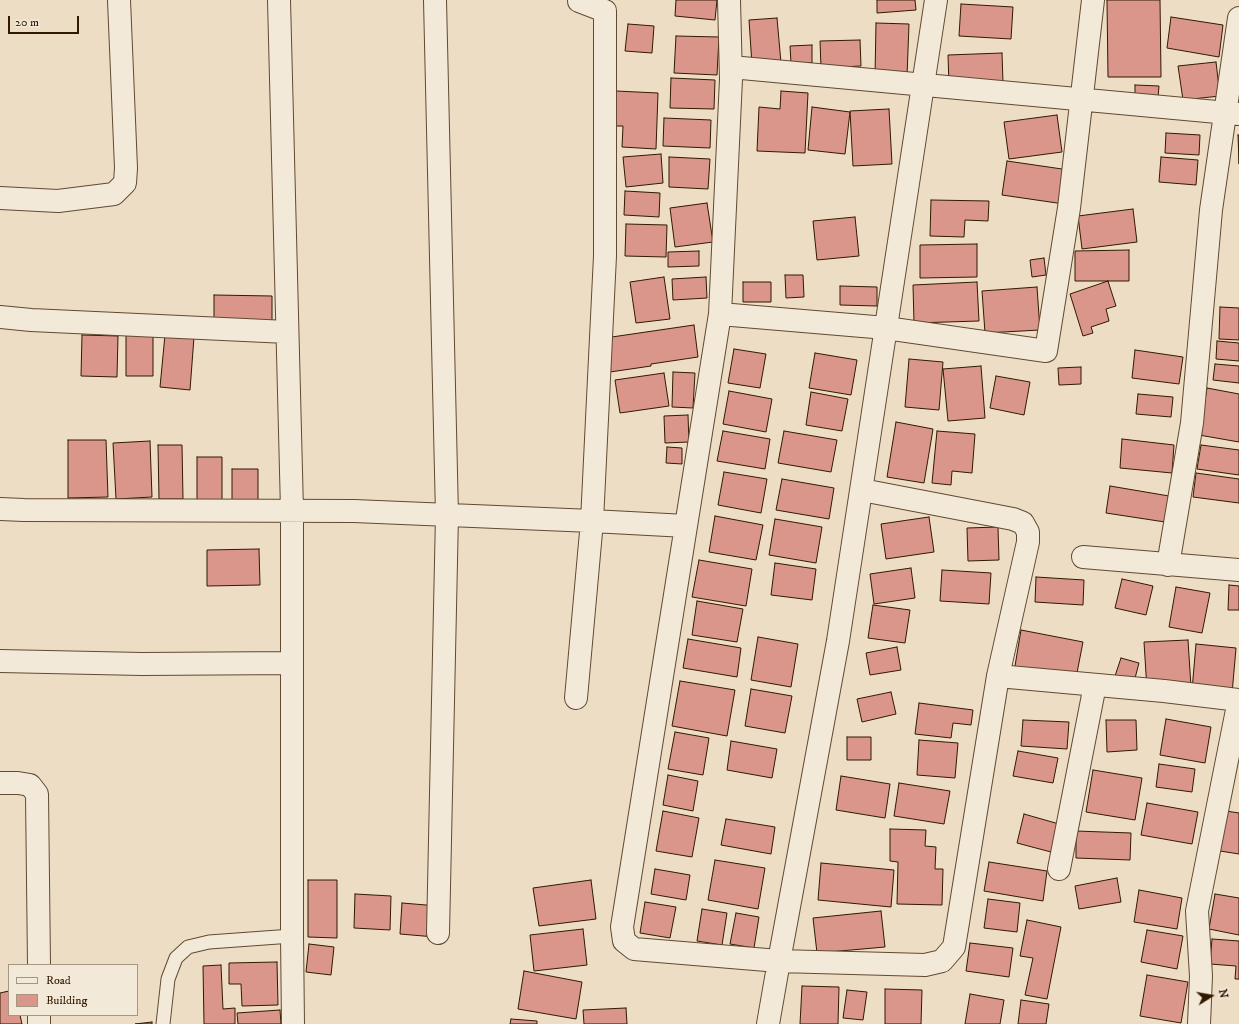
<!DOCTYPE html>
<html>
<head>
<meta charset="utf-8">
<style>
	body { margin:0 }
	#map { position:relative; width:1239px; height:1024px; overflow:hidden; background:#edddc5; font-family:"IM FELL DW Pica",serif }
	canvas { display:block }
	.legend { position:absolute; left:8px; top:964px; width:130px; height:52px; box-sizing:border-box; background:#f3e9d9; border:1px solid #a59682; margin:0; padding:5px 7px; list-style:none; font-size:12px; color:#311900 }
	.legend li { display:flex; align-items:center; gap:8px; height:20px }
	.legend b { width:20px; border:1px solid #a59682 }
	.north { position:absolute; left:1191px; top:976px; width:40px; height:40px; -webkit-text-stroke:3px #f3e9d9; paint-order:stroke; rotate:79deg; font-size:11px; font-weight:700; line-height:16px; text-align:center; color:#311900 }
	.north::after { content:''; display:block; margin:auto; width:14px; height:18px; background:#311900; clip-path:polygon(50% 0,100% 100%,50% 72%,0 100%) }
	.scale { position:absolute; left:8px; top:16px; width:71px; height:18px; box-sizing:border-box; border:2px solid #311900; border-top:0; padding-left:5px; font-size:12px; line-height:14px; white-space:nowrap; color:#311900; -webkit-text-stroke:3px #f3e9d9; paint-order:stroke }
</style>
</head>
<body>
<div id="map">
<canvas width="1239" height="1024"></canvas>
<ul class="legend">
<li><b style="height:5px;background:#f3e9d9"></b>Road</li>
<li><b style="height:11px;background:#da968b"></b>Building</li>
</ul>
<div class="north">N</div>
<div class="scale">20 m</div>
</div>
<script>
const ctx = document.querySelector('canvas').getContext('2d');
ctx.lineJoin = 'round';
function paint(path, color) {
  ctx.fillStyle = color;
  ctx.fill(path, 'evenodd');
}
function poly(rows) {
  const path = new Path2D();
  for (const r of rows) {
    path.moveTo(r[0], r[1]);
    for (let i = 2; i < r.length; i += 2) path.lineTo(r[i], r[i + 1]);
  }
  return path;
}
function stroke(path, color, width, dash) {
  ctx.strokeStyle = color;
  ctx.lineWidth = width;
  ctx.lineCap = dash ? 'butt' : 'round';
  ctx.setLineDash(dash || []);
  ctx.stroke(path);
}
const building = poly([
	[676,0,717,0,715,20,675,16,676,0],
	[877,0,915,0,916,10,877,13,877,0],
	[1107,0,1160,0,1161,77,1108,77,1107,0],
	[961,4,1013,7,1011,39,959,36,961,4],
	[1171,17,1223,25,1219,57,1167,48,1171,17],
	[777,18,781,63,752,65,749,20,777,18],
	[876,23,909,24,907,77,875,76,876,23],
	[628,24,654,26,652,53,625,51,628,24],
	[676,36,719,37,717,75,674,73,676,36],
	[860,40,861,66,821,68,820,41,860,40],
	[812,45,812,63,791,63,790,46,812,45],
	[1002,53,1003,83,949,85,948,55,1002,53],
	[1216,62,1220,96,1183,100,1178,66,1216,62],
	[671,78,715,80,714,109,670,108,671,78],
	[1135,85,1159,86,1158,98,1135,98,1135,85],
	[616,91,658,93,656,149,622,147,623,126,615,126,616,91],
	[781,91,808,93,805,153,757,151,759,107,780,109,781,91],
	[812,107,850,112,845,154,808,150,812,107],
	[889,109,892,164,853,166,850,111,889,109],
	[1057,115,1062,152,1009,159,1004,122,1057,115],
	[664,118,711,120,710,148,663,146,664,118],
	[1166,133,1200,135,1199,155,1165,153,1166,133],
	[1238,135,1239,135,1239,164,1238,135],
	[661,154,663,183,626,187,623,157,661,154],
	[669,157,710,159,708,189,669,187,669,157],
	[1161,157,1198,160,1196,185,1159,182,1161,157],
	[1007,161,1069,170,1064,204,1002,195,1007,161],
	[625,191,660,193,659,217,624,215,625,191],
	[931,200,989,201,988,221,965,220,964,237,930,236,931,200],
	[707,203,713,242,675,247,670,208,707,203],
	[1133,209,1137,242,1082,249,1078,216,1133,209],
	[855,217,859,256,817,260,813,221,855,217],
	[626,224,667,225,666,257,625,256,626,224],
	[977,244,977,277,920,278,920,245,977,244],
	[1129,250,1129,281,1075,281,1075,251,1129,250],
	[699,251,699,266,668,267,668,252,699,251],
	[1044,258,1046,275,1032,277,1030,260,1044,258],
	[785,275,803,275,804,297,786,298,785,275],
	[664,277,670,319,636,323,630,282,664,277],
	[706,277,707,298,673,300,672,279,706,277],
	[1108,281,1116,306,1106,309,1109,321,1091,327,1093,333,1083,336,1070,294,1108,281],
	[743,282,771,282,771,302,743,302,743,282],
	[977,282,979,321,914,323,913,285,977,282],
	[840,286,877,287,877,306,840,305,840,286],
	[1037,287,1040,330,985,333,982,291,1037,287],
	[214,295,272,296,272,326,214,326,214,295],
	[1220,307,1239,308,1239,340,1219,339,1220,307],
	[694,325,698,357,651,364,651,366,610,372,605,338,694,325],
	[126,334,153,335,153,376,126,376,126,334],
	[82,335,118,336,117,377,81,376,82,335],
	[165,335,194,337,190,390,160,387,165,335],
	[1217,341,1239,343,1239,361,1216,359,1217,341],
	[734,349,766,354,760,388,728,383,734,349],
	[1135,350,1183,357,1179,384,1132,378,1135,350],
	[815,353,857,360,851,395,809,388,815,353],
	[909,359,943,362,939,410,905,407,909,359],
	[1215,364,1239,366,1239,383,1213,380,1215,364],
	[981,366,985,418,948,421,943,369,981,366],
	[1081,367,1081,384,1059,385,1058,368,1081,367],
	[673,372,695,373,693,408,672,407,673,372],
	[664,373,669,406,620,413,615,380,664,373],
	[996,376,1030,382,1024,415,990,408,996,376],
	[1207,388,1239,394,1239,442,1199,435,1207,388],
	[729,391,772,399,766,432,723,424,729,391],
	[811,392,848,399,842,431,806,425,811,392],
	[1138,394,1173,397,1171,417,1136,414,1138,394],
	[688,415,689,442,665,443,664,416,688,415],
	[896,422,933,429,924,483,887,477,896,422],
	[723,431,770,439,765,469,717,461,723,431],
	[784,431,837,440,831,472,778,463,784,431],
	[937,431,975,434,972,473,952,471,951,485,932,483,937,431],
	[1122,439,1174,445,1172,473,1120,468,1122,439],
	[68,440,106,440,108,497,68,498,68,440],
	[150,441,152,497,116,499,113,443,150,441],
	[158,445,182,445,183,499,159,499,158,445],
	[1201,445,1239,450,1239,475,1197,469,1201,445],
	[667,447,682,448,682,464,666,463,667,447],
	[197,457,222,457,222,501,197,501,197,457],
	[232,469,258,469,258,502,232,502,232,469],
	[724,472,767,479,761,513,718,505,724,472],
	[1196,473,1239,479,1239,503,1193,497,1196,473],
	[782,479,834,488,829,519,776,510,782,479],
	[1110,486,1169,496,1165,522,1106,513,1110,486],
	[715,516,763,525,756,560,709,552,715,516],
	[929,517,934,552,886,559,881,524,929,517],
	[775,519,822,527,816,563,769,555,775,519],
	[998,527,999,560,968,561,967,528,998,527],
	[259,549,260,585,207,586,207,550,259,549],
	[699,560,752,569,746,606,692,597,699,560],
	[775,563,816,569,812,600,771,595,775,563],
	[911,568,915,598,874,604,870,574,911,568],
	[942,570,991,573,989,604,940,601,942,570],
	[1036,577,1084,580,1083,605,1035,602,1036,577],
	[1122,579,1153,586,1146,615,1115,608,1122,579],
	[1229,585,1239,586,1239,610,1228,610,1229,585],
	[1176,587,1210,593,1202,633,1169,627,1176,587],
	[697,601,743,609,737,642,692,635,697,601],
	[873,605,910,610,905,643,868,638,873,605],
	[1021,630,1083,642,1075,683,1014,672,1021,630],
	[758,637,798,644,791,687,751,680,758,637],
	[688,639,741,648,737,677,683,668,688,639],
	[1188,640,1191,687,1147,690,1144,642,1188,640],
	[1196,644,1236,648,1232,694,1192,690,1196,644],
	[897,647,901,670,870,675,866,653,897,647],
	[1121,658,1139,663,1134,682,1115,676,1121,658],
	[680,681,735,690,727,736,672,726,680,681],
	[751,689,792,696,785,733,745,726,751,689],
	[891,692,896,714,862,722,857,699,891,692],
	[919,703,973,710,971,725,953,723,951,738,915,734,919,703],
	[1166,719,1211,727,1205,763,1160,755,1166,719],
	[1023,720,1069,722,1067,749,1021,746,1023,720],
	[1106,720,1136,720,1137,750,1107,752,1106,720],
	[675,732,709,738,703,775,668,769,675,732],
	[847,737,871,737,871,760,847,760,847,737],
	[919,740,958,743,955,778,917,775,919,740],
	[731,741,777,749,772,778,727,770,731,741],
	[1018,751,1058,758,1053,783,1013,776,1018,751],
	[1159,764,1195,769,1192,792,1156,787,1159,764],
	[1093,770,1142,778,1135,820,1086,812,1093,770],
	[668,775,698,781,693,811,663,805,668,775],
	[841,776,890,784,885,818,836,810,841,776],
	[899,783,950,791,944,824,894,816,899,783],
	[1147,803,1198,812,1192,844,1141,835,1147,803],
	[663,811,699,818,692,857,656,851,663,811],
	[1226,811,1239,813,1239,854,1220,851,1226,811],
	[1024,814,1059,824,1051,852,1017,843,1024,814],
	[726,819,775,827,771,854,721,845,726,819],
	[890,829,926,830,925,846,936,847,935,869,943,869,942,905,897,904,898,862,890,861,890,829],
	[1076,831,1131,833,1130,860,1076,858,1076,831],
	[715,860,765,868,758,909,708,900,715,860],
	[989,862,1047,871,1043,901,984,891,989,862],
	[821,863,894,870,891,907,818,900,821,863],
	[655,869,690,875,686,900,651,894,655,869],
	[1117,878,1121,902,1079,909,1075,886,1117,878],
	[308,880,337,880,337,938,308,937,308,880],
	[591,880,596,919,539,926,533,888,591,880],
	[1139,890,1182,898,1177,929,1134,922,1139,890],
	[355,894,391,896,390,930,354,928,355,894],
	[1215,894,1239,898,1239,935,1209,929,1215,894],
	[988,899,1020,903,1017,932,984,928,988,899],
	[645,902,676,907,670,938,640,933,645,902],
	[402,903,438,906,435,937,400,934,402,903],
	[702,909,727,913,722,945,697,941,702,909],
	[881,911,885,947,817,953,813,918,881,911],
	[736,913,759,917,754,948,730,944,736,913],
	[1027,920,1061,927,1047,999,1025,995,1033,958,1020,956,1027,920],
	[583,929,587,965,534,971,530,935,583,929],
	[1147,930,1183,936,1177,969,1141,962,1147,930],
	[1212,939,1239,941,1239,979,1235,979,1236,966,1210,964,1212,939],
	[970,943,1013,948,1009,977,966,971,970,943],
	[309,944,334,947,331,975,306,972,309,944],
	[277,962,278,1005,242,1006,241,984,229,984,229,963,277,962],
	[221,965,223,1009,235,1008,235,1024,204,1024,203,966,221,965],
	[524,971,582,982,576,1019,518,1009,524,971],
	[1147,975,1188,982,1181,1023,1140,1016,1147,975],
	[802,986,839,987,838,1024,800,1024,802,986],
	[885,989,922,990,921,1024,885,1024,885,989],
	[847,990,867,992,863,1020,843,1018,847,990],
	[9,991,9,1015,20,1015,22,1024,0,1024,0,993,9,991],
	[970,994,1004,1000,1000,1024,965,1024,970,994],
	[1021,1000,1049,1004,1046,1024,1018,1024,1021,1000],
	[626,1008,627,1024,584,1024,583,1010,626,1008],
	[280,1010,281,1024,238,1024,237,1013,280,1010],
	[511,1019,537,1021,537,1024,510,1024,511,1019],
	[152,1022,152,1024,135,1024,152,1022]
]);
const service = poly([
	[163,1024,168,979,176,958,188,947,209,942,292,936]
]);
const minor = poly([
	[279,0,292,510,292,936,293,1024],
	[435,0,447,515,438,933],
	[731,67,1239,114],
	[0,198,58,201,114,194,125,183,126,168,119,0],
	[720,314,886,328,1046,351,1069,208,1093,0],
	[0,317,31,320,287,332],
	[862,490,1013,519,1023,523,1028,532,1028,542,998,676,954,947,942,961,925,965,779,961,838,641,936,0],
	[0,509,24,510,354,511,592,521,686,526,622,927,624,941,634,949,779,961,768,1024],
	[686,526,720,314,731,79,729,0],
	[1083,557,1239,570],
	[1168,565,1192,423,1211,210,1239,18],
	[0,661,142,664,292,663],
	[998,676,1164,691,1239,700],
	[576,698,592,521,605,256,605,11,579,1,579,0],
	[0,783,18,783,30,785,37,794,39,965],
	[1059,869,1095,685],
	[39,1015,39,1024],
	[1199,1024,1201,976,1197,911,1239,700]
]);
paint(building, '#da968b');
stroke(building, '#311900', 1);
stroke(service, '#604a31', 15);
stroke(minor, '#604a31', 24);
stroke(service, '#f3e9d9', 13);
stroke(minor, '#f3e9d9', 22);
</script>
</body>
</html>
